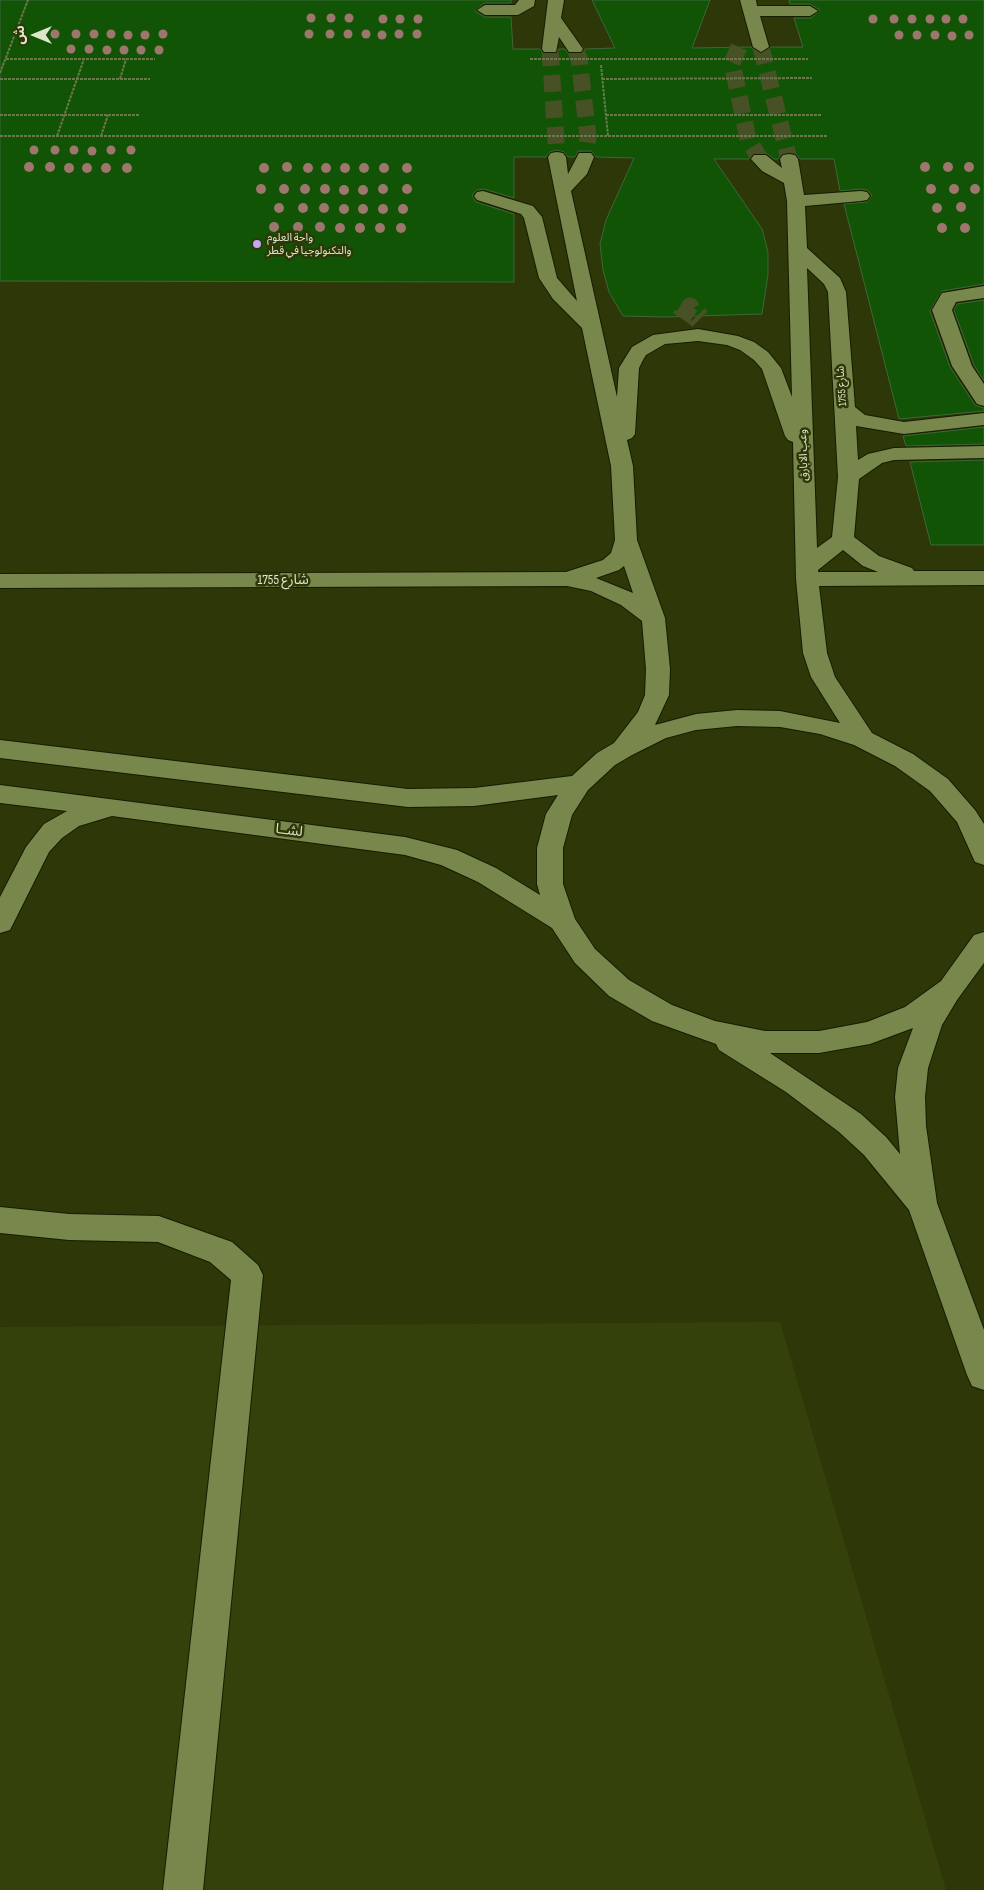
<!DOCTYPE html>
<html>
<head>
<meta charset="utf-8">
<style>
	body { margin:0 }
	#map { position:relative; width:984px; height:1890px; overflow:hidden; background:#2d3708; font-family:"Sofia Sans Condensed","Noto Sans Arabic",sans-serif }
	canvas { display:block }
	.north { position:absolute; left:10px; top:10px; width:50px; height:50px; -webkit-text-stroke:4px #2d3708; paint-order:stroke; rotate:270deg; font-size:14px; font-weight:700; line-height:20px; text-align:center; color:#dde7c8 }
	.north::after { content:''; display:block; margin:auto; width:18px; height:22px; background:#dde7c8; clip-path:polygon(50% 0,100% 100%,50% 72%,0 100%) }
</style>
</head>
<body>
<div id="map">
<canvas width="984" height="1890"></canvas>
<div class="north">ش</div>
</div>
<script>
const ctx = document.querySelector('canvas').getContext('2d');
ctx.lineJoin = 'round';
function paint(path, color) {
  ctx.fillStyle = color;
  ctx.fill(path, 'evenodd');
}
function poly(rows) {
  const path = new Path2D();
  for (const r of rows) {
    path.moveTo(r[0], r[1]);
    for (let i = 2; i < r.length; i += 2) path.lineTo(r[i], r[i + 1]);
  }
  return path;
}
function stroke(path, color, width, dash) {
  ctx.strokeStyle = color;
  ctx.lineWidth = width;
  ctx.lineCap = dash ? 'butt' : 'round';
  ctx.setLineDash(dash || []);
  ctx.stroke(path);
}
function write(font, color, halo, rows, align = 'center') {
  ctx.font = font + ' "Sofia Sans Condensed","Noto Sans Arabic",sans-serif';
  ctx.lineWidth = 5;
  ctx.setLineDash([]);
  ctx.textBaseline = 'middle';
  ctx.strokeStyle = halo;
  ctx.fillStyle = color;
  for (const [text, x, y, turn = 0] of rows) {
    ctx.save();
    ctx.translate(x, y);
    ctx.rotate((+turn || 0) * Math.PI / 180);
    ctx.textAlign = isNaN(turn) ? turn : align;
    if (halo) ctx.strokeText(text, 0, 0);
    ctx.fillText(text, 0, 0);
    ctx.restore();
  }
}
const built = poly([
	[780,1322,946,1890,0,1890,0,1327]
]);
const building = poly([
	[0,0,511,0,511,3,484,3,475,11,485,17,511,17,513,49,540,49,544,54,556,54,559,49,565,49,569,54,581,54,585,49,615,48,592,0,710,0,692,48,751,47,760,54,771,47,803,47,794,18,811,18,820,10,810,4,790,4,789,0,984,0,984,284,942,291,930,311,950,367,975,405,984,408,984,411,899,419,844,204,867,202,872,195,867,190,861,189,840,191,834,159,800,159,796,154,789,152,782,154,778,159,774,159,766,153,754,153,749,159,714,159,762,229,768,252,768,275,762,314,664,317,623,316,609,292,603,270,600,244,606,220,634,158,596,157,591,151,579,151,575,157,568,157,564,152,557,150,550,152,546,157,514,157,514,198,484,189,477,190,472,195,476,202,514,214,514,282,0,281,0,0],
	[984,300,984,381,974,365,954,310,957,304,984,300],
	[984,427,984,444,906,446,903,436,984,427],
	[984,460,984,545,931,545,910,462,984,460]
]);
const minorTunnelFar1 = poly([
	[739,47,732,63,748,139,760,159],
	[761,47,789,159],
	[550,49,557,157],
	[575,49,579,58,588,137,585,157],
	[683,317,690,306,698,317]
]);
const minorTunnel = poly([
	[697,316,700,319],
	[682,319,684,316]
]);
const path = poly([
	[6,59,155,59],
	[601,65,608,136],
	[0,73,28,0],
	[0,79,150,79],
	[120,79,126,59],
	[0,115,139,115],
	[0,136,532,136],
	[57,136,84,59],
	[101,136,108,115]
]);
const minor = poly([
	[519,0,535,0,534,6,518,15,485,15,477,10,485,5,515,5,519,0],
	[548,0,564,0,561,18,583,49,581,52,569,52,559,37,556,52,544,52,542,49,548,0],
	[740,0,756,0,757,6,810,6,818,11,810,16,760,16,769,47,761,52,753,47,740,0],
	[557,152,563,153,566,157,568,174,579,153,591,153,594,157,587,174,571,191,617,397,619,368,632,347,653,335,698,329,738,336,754,342,768,352,781,368,792,397,787,201,784,183,762,171,751,159,754,155,766,155,782,168,780,159,783,155,789,154,795,155,798,159,804,195,861,191,867,192,870,196,867,200,861,201,805,206,807,248,840,278,846,292,855,407,865,415,904,422,984,413,984,425,904,434,856,426,858,460,868,454,894,448,984,446,984,458,894,460,882,463,859,479,854,537,879,556,912,568,914,571,984,571,984,585,819,586,827,653,835,677,872,733,913,754,948,779,975,810,984,824,984,865,975,862,957,822,930,791,895,766,854,745,820,734,780,727,737,726,696,730,666,738,632,755,615,765,588,790,572,815,563,848,563,884,575,919,595,949,629,980,672,1005,715,1021,765,1031,819,1031,867,1022,905,1007,941,981,974,935,984,932,984,963,957,1000,942,1025,928,1068,925,1097,926,1126,937,1203,984,1330,984,1390,972,1386,967,1375,909,1210,864,1155,839,1132,786,1092,719,1050,716,1044,652,1021,609,996,575,963,552,928,478,882,441,865,405,855,112,816,79,826,62,838,49,852,10,930,0,933,0,897,26,847,44,824,67,811,0,803,0,785,405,837,457,850,496,868,540,895,537,884,537,848,546,814,558,795,474,806,408,807,0,758,0,740,408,789,474,788,572,776,597,753,614,743,638,712,645,695,646,669,642,621,621,605,591,591,567,586,0,588,0,574,566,572,603,560,611,553,615,540,611,466,582,328,553,299,539,278,524,218,521,214,477,200,474,196,477,192,483,191,533,206,542,217,557,278,577,301,548,157,551,153,557,152],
	[807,268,824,284,828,292,838,477,832,537,817,548,807,268],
	[698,341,727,345,740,350,754,360,762,369,785,436,788,440,793,442,796,579,803,653,811,677,840,723,780,711,737,710,696,714,655,725,669,695,670,669,665,618,637,540,633,466,627,440,632,438,635,434,639,368,643,360,646,355,665,344,698,341],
	[843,550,863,566,878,572,818,572,818,570,843,550],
	[624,566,633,593,596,578,619,570,624,566],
	[913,1028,898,1068,895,1097,900,1154,886,1137,861,1114,770,1053,819,1053,870,1044,913,1028],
	[984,286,984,298,956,302,952,310,972,366,984,384,984,406,977,404,952,366,932,310,942,293,984,286],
	[0,1207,69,1214,159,1216,232,1242,258,1265,263,1275,203,1890,163,1890,231,1280,210,1262,158,1242,69,1240,0,1233,0,1207]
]);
const pathBridge = poly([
	[530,59,808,59],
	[602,79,812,78],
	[606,115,822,115],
	[532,136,828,136]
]);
const trees = [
	[311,18,4.5],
	[331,18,4.5],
	[349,18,4.5],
	[383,19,4.5],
	[400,19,4.5],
	[418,19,4.5],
	[873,19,4.5],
	[894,19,4.5],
	[912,19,4.5],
	[930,19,4.5],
	[946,19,4.5],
	[963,19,4.5],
	[55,34,4.5],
	[76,34,4.5],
	[94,34,4.5],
	[111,34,4.5],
	[163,34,4.5],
	[309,34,4.5],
	[330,34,4.5],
	[348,34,4.5],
	[366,34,4.5],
	[399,34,4.5],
	[417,34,4.5],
	[128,35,4.5],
	[145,35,4.5],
	[382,35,4.5],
	[899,35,4.5],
	[917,35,4.5],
	[935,35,4.5],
	[969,35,4.5],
	[952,36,4.5],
	[71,49,4.5],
	[89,49,4.5],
	[107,50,4.5],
	[124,50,4.5],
	[141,50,4.5],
	[159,50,4.5],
	[34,150,4.5],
	[55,150,4.5],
	[74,150,4.5],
	[111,150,4.5],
	[131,150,4.5],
	[92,151,4.5],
	[29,167,5],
	[50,167,5],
	[287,167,5],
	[925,167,5],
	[948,167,5],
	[969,167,5],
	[69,168,5],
	[87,168,5],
	[106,168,5],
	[127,168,5],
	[264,168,5],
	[308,168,5],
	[326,168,5],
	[345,168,5],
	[364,168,5],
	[384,168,5],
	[407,168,5],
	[261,189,5],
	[284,189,5],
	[305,189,5],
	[325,189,5],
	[383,189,5],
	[407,189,5],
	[931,189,5],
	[954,189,5],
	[975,189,5],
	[344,190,5],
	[363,190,5],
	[961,207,5],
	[279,208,5],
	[303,208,5],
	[324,208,5],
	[937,208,5],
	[344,209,5],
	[363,209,5],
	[383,209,5],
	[403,209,5],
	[274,227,5],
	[298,227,5],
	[320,227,5],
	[340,228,5],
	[360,228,5],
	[380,228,5],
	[401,228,5],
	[942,228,5],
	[965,228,5]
];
const markers = [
	[257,244,5,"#c3a7f2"]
];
const farPoinames = [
	["واحة العلوم",267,238],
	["والتكنولوجيا في قطر",267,251]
];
const farStreetnames = [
	["شارع 1755",842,386,-94],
	["وعب الابارق",804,455,-92]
];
const streetNames = [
	["شارع 1755",283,580],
	["لشــا",289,831,7]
];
paint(built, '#35410b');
paint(building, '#115405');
stroke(building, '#3f6739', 1);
stroke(minorTunnelFar1, '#475125', 17, [17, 9]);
stroke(minorTunnel, '#475125', 22, [22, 11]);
stroke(minor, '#161d00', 2);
stroke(path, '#6d774d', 2, [3, 1]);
paint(minor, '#78884d');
stroke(pathBridge, '#6d774d', 2, [3, 1]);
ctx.fillStyle = '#9d776e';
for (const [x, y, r] of trees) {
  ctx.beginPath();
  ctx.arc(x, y, r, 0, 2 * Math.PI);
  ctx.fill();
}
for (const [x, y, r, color] of markers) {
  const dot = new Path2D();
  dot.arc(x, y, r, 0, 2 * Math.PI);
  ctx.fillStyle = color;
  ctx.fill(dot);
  stroke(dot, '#2d3708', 2);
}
write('11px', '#dde7c8', '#2d3708', farPoinames, 'left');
write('11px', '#dde7c8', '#2d3708', farStreetnames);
write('14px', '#dde7c8', '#2d3708', streetNames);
</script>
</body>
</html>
